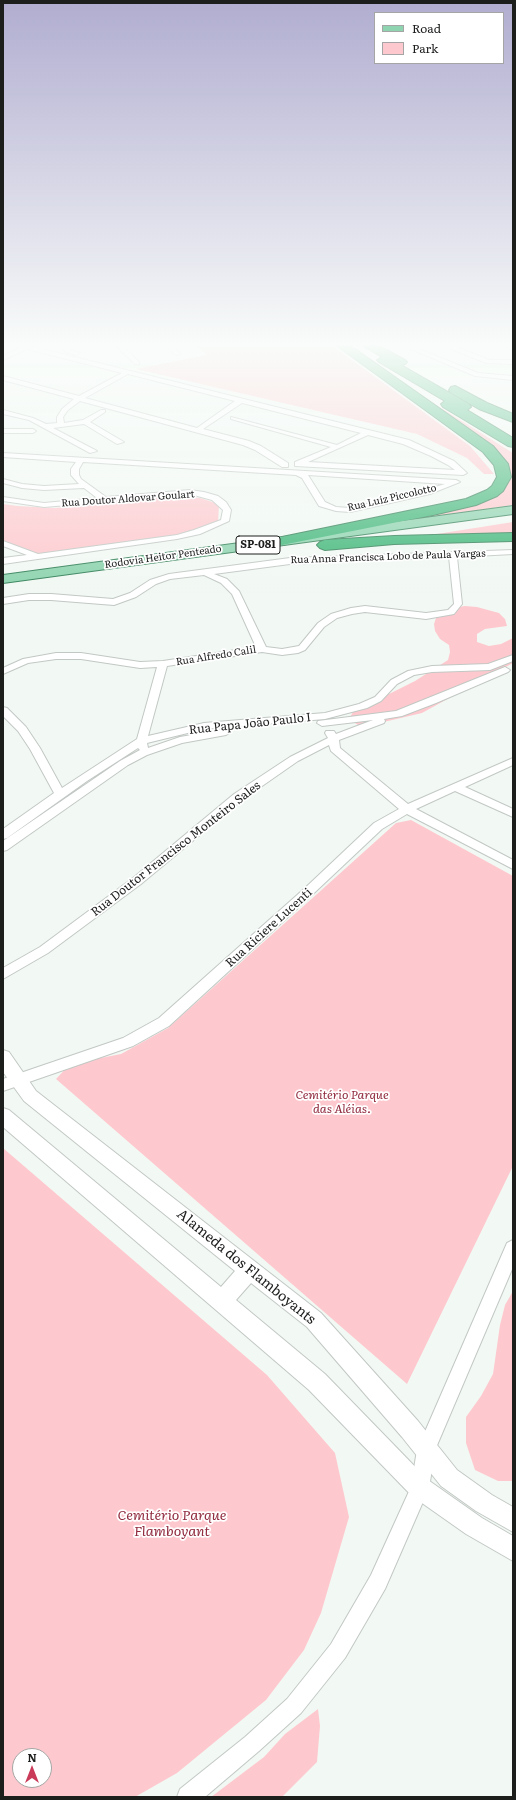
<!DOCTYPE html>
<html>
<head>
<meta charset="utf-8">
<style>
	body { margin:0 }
	#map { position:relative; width:516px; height:1800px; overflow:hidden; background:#f2f9f4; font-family:Literata,serif }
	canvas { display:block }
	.frame { position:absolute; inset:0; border:4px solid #1c1e1c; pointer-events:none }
	.legend { position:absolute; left:374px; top:12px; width:130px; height:52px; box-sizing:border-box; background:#fff; border:1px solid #a4a5a4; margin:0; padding:5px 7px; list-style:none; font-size:12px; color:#1c1e1c }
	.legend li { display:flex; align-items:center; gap:8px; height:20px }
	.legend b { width:20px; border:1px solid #a4a5a4 }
	.north { position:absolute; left:12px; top:1748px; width:40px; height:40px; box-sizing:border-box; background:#fff; border:1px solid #a4a5a4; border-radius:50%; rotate:0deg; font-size:11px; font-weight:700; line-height:16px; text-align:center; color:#1c1e1c }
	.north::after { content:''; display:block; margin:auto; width:14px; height:18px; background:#ca3a59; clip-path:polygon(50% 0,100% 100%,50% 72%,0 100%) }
</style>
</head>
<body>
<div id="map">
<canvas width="516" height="1800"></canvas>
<div class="frame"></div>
<ul class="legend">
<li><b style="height:5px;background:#8fd4b0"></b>Road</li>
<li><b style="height:11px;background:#fec9ce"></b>Park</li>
</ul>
<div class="north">N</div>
</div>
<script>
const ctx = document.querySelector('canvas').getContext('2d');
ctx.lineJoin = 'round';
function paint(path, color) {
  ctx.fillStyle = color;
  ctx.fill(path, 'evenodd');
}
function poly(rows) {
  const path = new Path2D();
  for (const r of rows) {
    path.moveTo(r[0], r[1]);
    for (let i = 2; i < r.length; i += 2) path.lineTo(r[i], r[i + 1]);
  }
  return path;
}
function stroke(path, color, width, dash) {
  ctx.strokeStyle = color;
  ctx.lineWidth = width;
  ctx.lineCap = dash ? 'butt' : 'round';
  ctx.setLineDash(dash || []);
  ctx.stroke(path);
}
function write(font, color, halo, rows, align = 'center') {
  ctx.font = font + ' Literata,serif';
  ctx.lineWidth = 3.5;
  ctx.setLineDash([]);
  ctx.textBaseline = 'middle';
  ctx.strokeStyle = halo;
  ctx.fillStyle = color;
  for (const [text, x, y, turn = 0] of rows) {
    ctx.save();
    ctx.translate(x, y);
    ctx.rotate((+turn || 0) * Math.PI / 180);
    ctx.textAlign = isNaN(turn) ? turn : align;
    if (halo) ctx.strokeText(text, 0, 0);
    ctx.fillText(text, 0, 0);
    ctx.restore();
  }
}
const green = poly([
	[191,342,327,342,470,446,494,474,484,474,467,458,417,434,136,369,207,355],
	[414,391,513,453,513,505,358,529,474,503,507,473],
	[175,495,200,498,219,504,218,524,176,536,37,555,3,541,3,504,18,506,55,508],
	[513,522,513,534,424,536],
	[465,606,477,607,499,613,505,619,507,626,485,629,477,634,477,642,489,646,501,644,513,638,513,663,422,713,371,725,358,725,349,719,353,712,415,681,448,660,450,652,449,645,440,639,435,631,434,624,436,618,453,608],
	[411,820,513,876,513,1166,407,1384,56,1079,70,1064,121,1054,168,1028,396,823],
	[3,1148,267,1375,335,1453,349,1517,321,1613,304,1650,266,1700,177,1773,135,1797,3,1797],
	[20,1756,44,1756,44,1780,20,1780],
	[513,1291,513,1481,498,1481,475,1470,466,1443,466,1417,481,1396,493,1374,500,1325,505,1305],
	[318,1709,320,1726,317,1762,282,1797,211,1797,264,1757,285,1734]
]);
const minor = poly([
	[4,342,14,342,409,440,454,461,467,473,463,475,295,466,295,462,331,447,231,419,231,417,337,445,361,433,242,403,203,429,249,441,261,446,288,463,288,467,282,467,255,450,243,445,80,401,68,410,63,417,64,423,83,420,101,410,105,410,105,412,90,422,124,442,117,444,84,424,53,428,97,451,90,453,29,420,3,414,3,410,33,418,46,424,57,423,57,417,62,409,74,399,3,380,3,376,79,396,122,373,27,349,3,360,3,356,21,347,4,342],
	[128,374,235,401,197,428,85,398,128,374],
	[368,435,403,444,431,456,448,465,455,470,308,462,368,435],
	[112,342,118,342,139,362,139,364,135,364,112,342],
	[160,342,167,342,181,354,176,355,160,342],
	[394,342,402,342,478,373,513,376,513,380,475,376,394,342],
	[439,342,444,342,489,360,513,360,513,364,486,363,439,344,439,342],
	[498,342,506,342,513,346,513,350,498,342],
	[58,343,62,343,70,350,80,353,77,355,66,352,58,345,58,343],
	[3,429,33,429,36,431,33,433,3,433,3,429],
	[3,453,456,480,460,482,430,494,350,512,336,511,319,506,302,478,296,475,83,462,79,469,79,475,81,479,106,497,190,490,204,492,218,496,226,502,231,510,229,521,200,534,177,539,3,564,3,558,27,555,3,546,3,541,38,554,177,535,194,530,221,520,223,510,212,500,190,494,110,501,106,503,103,502,44,507,3,501,3,497,44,503,97,498,84,488,44,490,22,488,3,483,3,479,22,484,44,486,79,484,71,475,71,469,76,462,3,457,3,453],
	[308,475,445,484,425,490,350,508,336,507,325,502,308,475],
	[513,550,513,554,457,557,462,604,454,614,426,619,365,612,352,614,337,618,324,627,305,650,298,653,282,655,262,652,167,666,148,736,204,723,325,713,359,704,375,697,391,680,408,671,432,666,488,664,513,655,513,661,490,670,432,672,414,675,397,684,381,701,367,708,325,719,204,729,147,743,148,748,180,737,226,729,231,732,226,735,182,743,147,755,128,765,7,850,3,851,3,841,120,761,140,750,138,748,87,781,7,838,3,839,3,829,54,793,30,749,18,731,3,716,3,707,7,708,26,727,40,748,62,788,137,739,157,667,140,668,81,659,56,659,28,663,3,674,3,668,23,659,56,653,81,653,140,662,163,661,256,647,232,594,221,583,204,575,170,579,156,584,136,597,114,605,51,600,29,600,3,604,3,598,29,594,51,594,113,599,130,593,150,580,169,574,290,558,513,550],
	[449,557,454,604,448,610,426,613,365,606,351,608,331,614,318,623,299,646,282,649,266,647,239,591,227,579,214,574,290,564,449,557],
	[505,667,510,670,508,672,436,703,402,716,384,719,385,721,384,723,339,740,340,748,408,804,513,758,513,765,465,787,513,809,513,817,455,791,416,809,513,860,513,869,407,814,382,829,313,894,169,1026,133,1046,3,1091,3,1079,123,1038,159,1018,305,888,374,823,399,809,331,751,329,745,298,761,242,800,141,884,48,953,3,979,3,968,40,947,133,878,234,794,290,757,328,738,325,733,326,731,334,731,336,734,373,720,322,726,317,723,318,721,396,711,505,667],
	[513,1240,513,1267,435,1450,429,1488,385,1589,345,1658,301,1713,259,1751,205,1797,177,1797,180,1789,245,1737,287,1699,331,1644,371,1575,411,1487,417,1450,507,1243,513,1240]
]);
const tertiary = poly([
	[3,1050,9,1052,36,1091,321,1313,418,1421,457,1470,492,1495,513,1507,513,1532,476,1511,441,1486,402,1437,307,1327,251,1283,236,1300,325,1374,428,1480,482,1518,513,1536,513,1561,466,1534,412,1496,309,1390,3,1127,3,1108,9,1110,221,1287,235,1271,24,1101,3,1072,3,1050]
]);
const primary = poly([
	[513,506,513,514,3,583,3,575,513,506]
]);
const motorway = poly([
	[332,342,345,342,493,446,508,464,511,477,503,491,497,496,476,505,433,515,282,545,277,544,275,541,277,538,282,537,466,499,487,490,492,486,497,477,494,465,483,452,332,342],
	[357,342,371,342,405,360,407,362,405,364,401,365,469,404,471,407,467,410,513,438,513,447,508,446,443,407,441,404,445,401,379,362,377,360,382,357,357,342],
	[455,386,487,403,513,414,513,422,479,409,451,393,449,390,451,387,455,386],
	[513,533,513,541,394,544,325,550,320,548,317,545,320,542,325,540,394,536,513,533]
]);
const farStreetnames = [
	["Rua Luíz Piccolotto",392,498,-13],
	["Rua Doutor Aldovar Goulart",128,499,-4],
	["Rodovia Heitor Penteado",163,557,-8],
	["Rua Anna Francisca Lobo de Paula Vargas",388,557,-2],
	["Rua Alfredo Calil",216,656,-9]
];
const shields = [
	[258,545,44]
];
const shieldNames = [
	["SP-081",258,545]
];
const streetNames = [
	["Rua Papa João Paulo I",250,724,-6],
	["Rua Doutor Francisco Monteiro Sales",176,849,-38],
	["Rua Riciere Lucenti",269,928,-42]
];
const parkNames = [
	["Cemitério Parque",342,1095],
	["das Aléias.",342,1109]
];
const nearStreetnames = [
	["Alameda dos Flamboyants",246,1267,39]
];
const nearParknames = [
	["Cemitério Parque",172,1516],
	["Flamboyant",172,1532]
];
paint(green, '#fec9ce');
stroke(minor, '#c2c8c4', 2);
stroke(tertiary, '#c2c8c4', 2);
stroke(primary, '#36825a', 2);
stroke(motorway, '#36825a', 2);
paint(minor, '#fff');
paint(tertiary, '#fff');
paint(primary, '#8fd4b0');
paint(motorway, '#44b87b');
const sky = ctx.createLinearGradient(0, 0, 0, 594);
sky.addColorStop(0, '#b0add0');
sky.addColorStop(0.58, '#f9fcfa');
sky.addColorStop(1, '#f9fcfa00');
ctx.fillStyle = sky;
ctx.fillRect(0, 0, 516, 594);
write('10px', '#1c1e1c', '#fff', farStreetnames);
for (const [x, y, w] of shields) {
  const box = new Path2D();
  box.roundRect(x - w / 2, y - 9, w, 18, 3);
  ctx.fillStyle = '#fff';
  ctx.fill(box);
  stroke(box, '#1c1e1c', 1);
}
write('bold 11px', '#1c1e1c', null, shieldNames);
write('12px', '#1c1e1c', '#fff', streetNames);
write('italic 12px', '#912b3f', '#fff', parkNames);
write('14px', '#1c1e1c', '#fff', nearStreetnames);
write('italic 14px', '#912b3f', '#fff', nearParknames);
</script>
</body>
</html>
